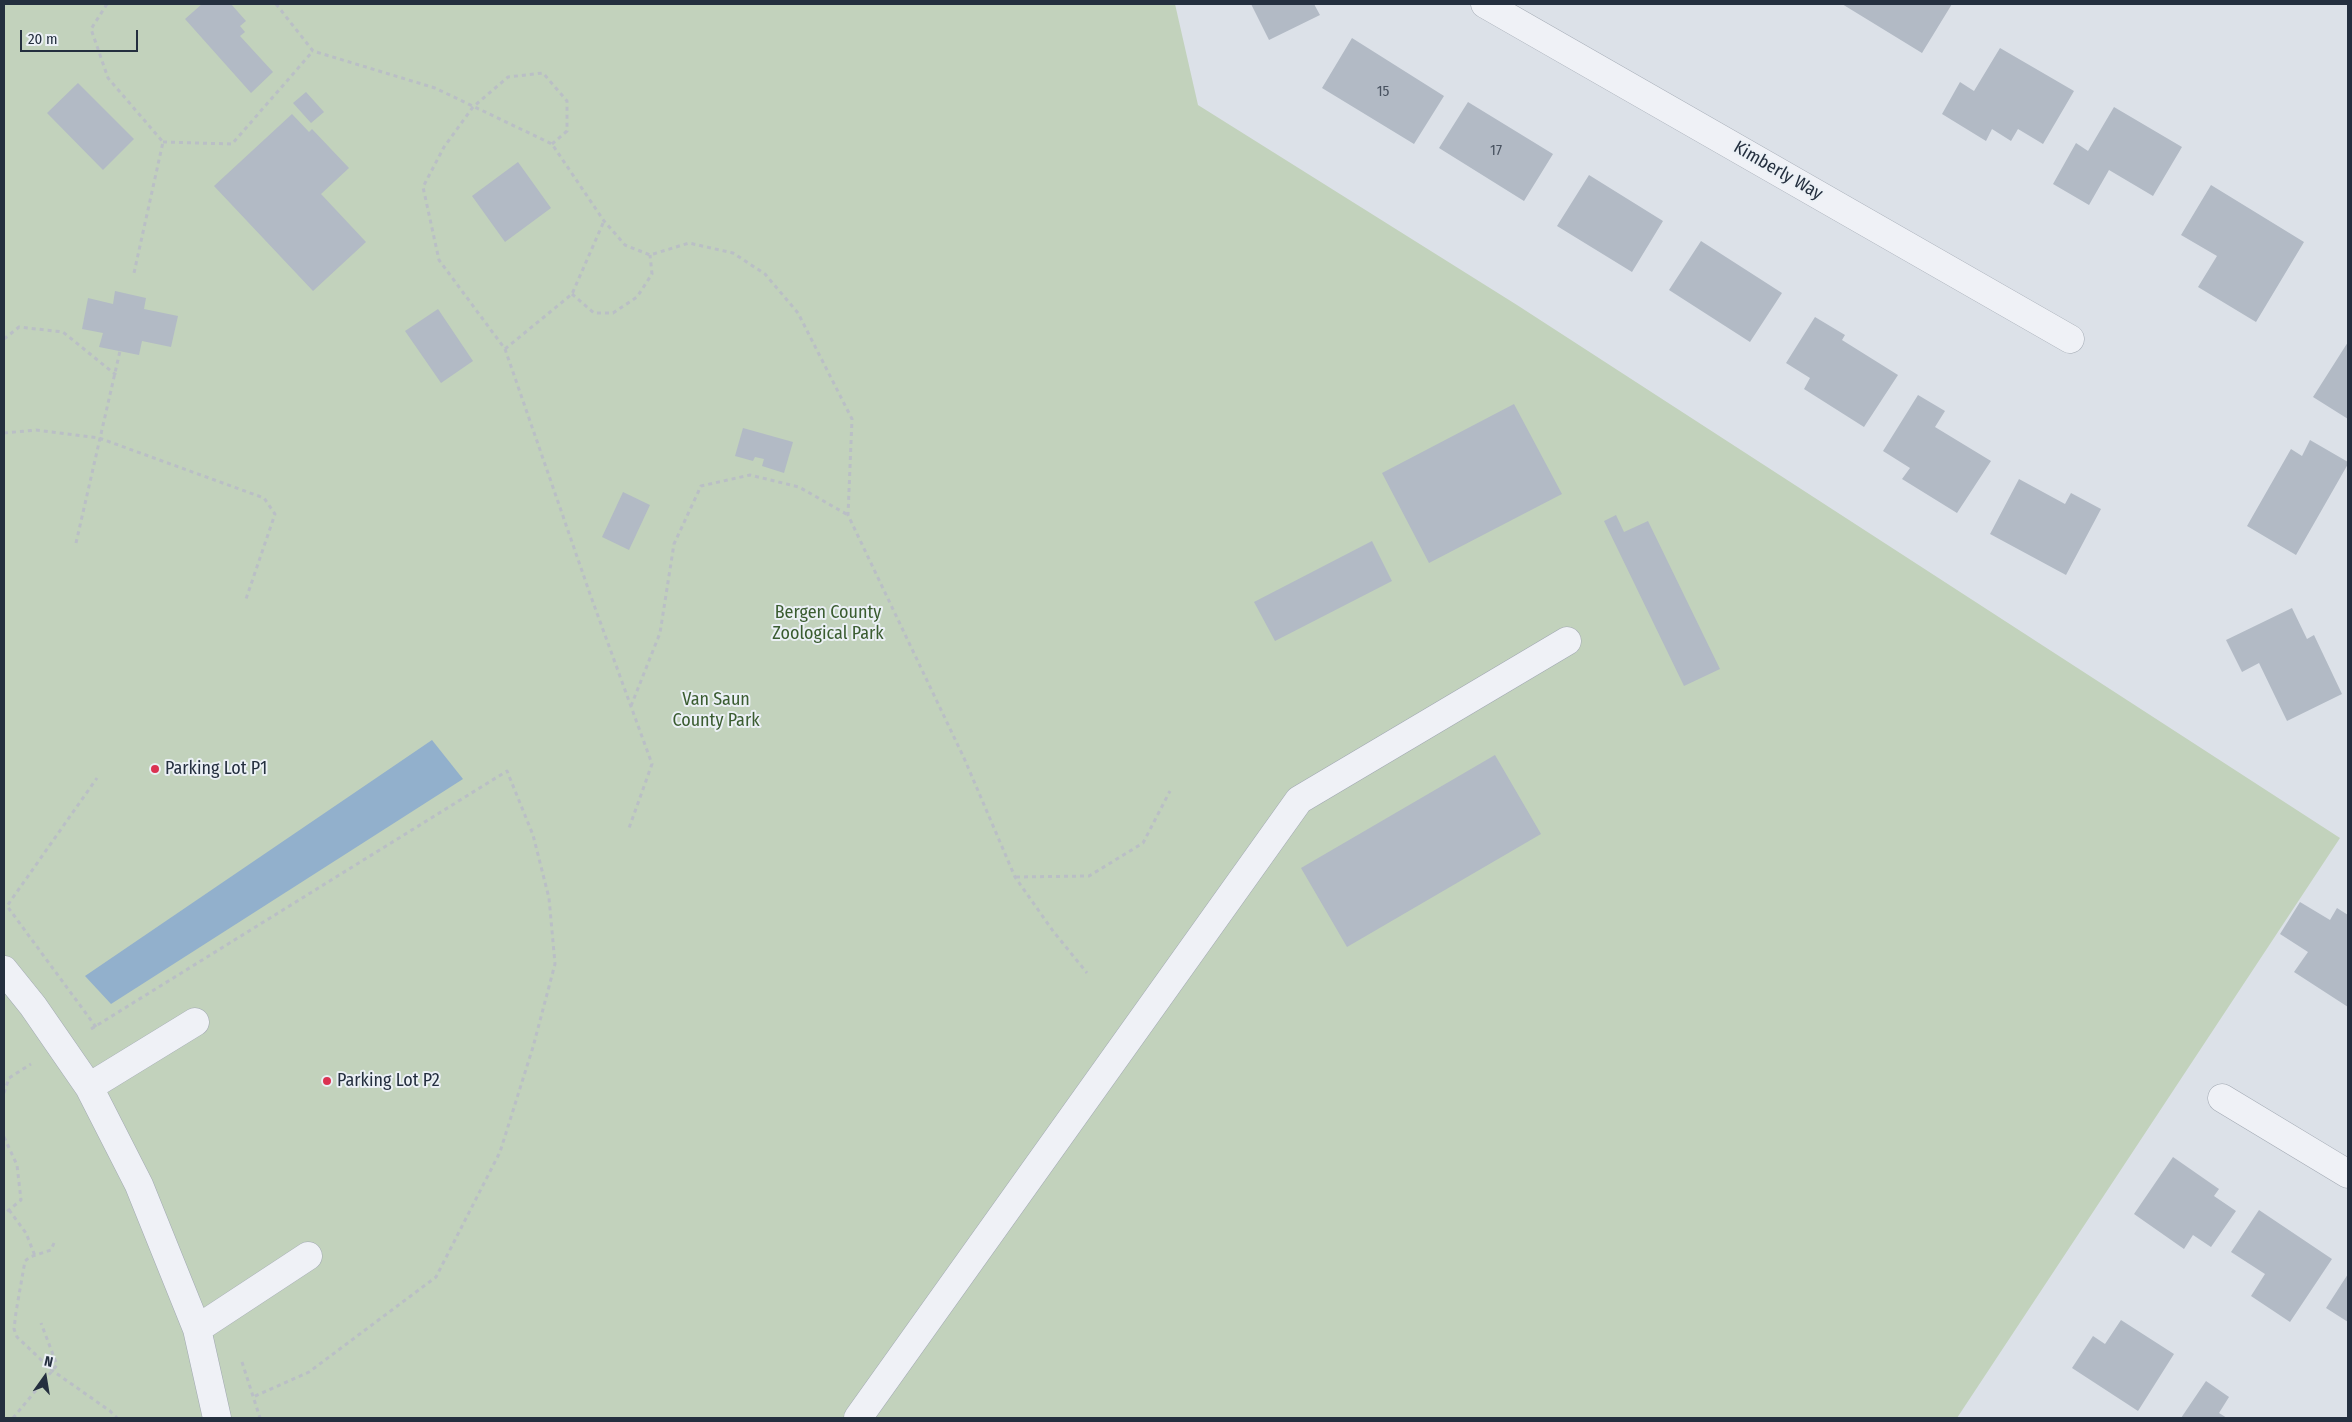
<!DOCTYPE html>
<html>
<head>
<meta charset="utf-8">
<style>
	body { margin:0 }
	#map { position:relative; width:2352px; height:1422px; overflow:hidden; background:#dce1e8; font-family:"Fira Sans Condensed",sans-serif }
	canvas { display:block }
	.frame { position:absolute; inset:0; border:5px solid #242f3f; pointer-events:none }
	.north { position:absolute; left:20px; top:1352px; width:50px; height:50px; -webkit-text-stroke:4px #ebf0f5; paint-order:stroke; rotate:13deg; font-size:14px; font-weight:700; line-height:20px; text-align:center; color:#242f3f }
	.north::after { content:''; display:block; margin:auto; width:18px; height:22px; background:#242f3f; clip-path:polygon(50% 0,100% 100%,50% 72%,0 100%) }
	.scale { position:absolute; left:20px; top:30px; width:118px; height:22px; box-sizing:border-box; border:2px solid #242f3f; border-top:0; padding-left:6px; font-size:15px; line-height:18px; white-space:nowrap; color:#242f3f; -webkit-text-stroke:4px #ebf0f5; paint-order:stroke }
</style>
</head>
<body>
<div id="map">
<canvas width="2352" height="1422"></canvas>
<div class="frame"></div>
<div class="north">N</div>
<div class="scale">20 m</div>
</div>
<script>
const ctx = document.querySelector('canvas').getContext('2d');
ctx.lineJoin = 'round';
function paint(path, color) {
  ctx.fillStyle = color;
  ctx.fill(path, 'evenodd');
}
function poly(rows) {
  const path = new Path2D();
  for (const r of rows) {
    path.moveTo(r[0], r[1]);
    for (let i = 2; i < r.length; i += 2) path.lineTo(r[i], r[i + 1]);
  }
  return path;
}
function stroke(path, color, width, dash) {
  ctx.strokeStyle = color;
  ctx.lineWidth = width;
  ctx.lineCap = dash ? 'butt' : 'round';
  ctx.setLineDash(dash || []);
  ctx.stroke(path);
}
function write(font, color, halo, rows, align = 'center') {
  ctx.font = font + ' "Fira Sans Condensed",sans-serif';
  ctx.lineWidth = 4;
  ctx.setLineDash([]);
  ctx.textBaseline = 'middle';
  ctx.strokeStyle = halo;
  ctx.fillStyle = color;
  for (const [text, x, y, turn = 0] of rows) {
    ctx.save();
    ctx.translate(x, y);
    ctx.rotate((+turn || 0) * Math.PI / 180);
    ctx.textAlign = isNaN(turn) ? turn : align;
    if (halo) ctx.strokeText(text, 0, 0);
    ctx.fillText(text, 0, 0);
    ctx.restore();
  }
}
const green = poly([
	[4,4,1175,4,1198,105,1517,305,2340,838,1957,1418,4,1418]
]);
const water = poly([
	[432,740,463,779,111,1004,85,976]
]);
const building = poly([
	[202,4,231,4,246,21,240,26,245,32,240,36,273,72,251,93,185,19],
	[1251,4,1314,4,1320,15,1269,40],
	[1842,4,1952,4,1922,53],
	[1352,38,1444,96,1414,144,1322,88],
	[2000,48,2074,91,2043,144,2018,129,2011,141,1992,129,1986,141,1942,114,1960,82,1974,91],
	[78,83,134,139,103,170,47,113],
	[306,92,324,112,311,123,293,103],
	[1468,102,1553,154,1524,201,1439,148],
	[2114,107,2182,147,2153,196,2109,170,2089,205,2053,184,2076,143,2088,151],
	[292,114,309,132,312,129,349,168,321,194,366,242,313,291,214,186],
	[518,162,551,208,505,242,472,196],
	[1589,175,1663,221,1632,272,1557,226],
	[2211,185,2304,242,2256,322,2198,287,2217,256,2181,235],
	[1701,241,1782,293,1750,342,1669,290],
	[115,291,146,298,144,309,178,316,171,347,142,341,139,355,99,347,103,333,82,329,88,298,113,304],
	[438,309,473,361,441,383,405,331],
	[1815,317,1845,335,1842,340,1898,375,1864,427,1804,389,1810,378,1786,363],
	[2348,342,2348,419,2313,397],
	[1918,395,1945,411,1935,427,1991,461,1957,513,1902,479,1910,468,1883,451],
	[1514,404,1562,494,1429,563,1382,473],
	[743,428,793,442,784,473,762,466,764,459,755,457,753,461,735,456],
	[2310,440,2348,462,2348,464,2296,555,2247,526,2291,449,2302,456],
	[2019,479,2065,504,2071,493,2101,509,2066,575,1990,534],
	[623,492,650,505,629,550,602,537],
	[1616,515,1624,532,1648,521,1720,669,1684,686,1604,521],
	[1372,541,1392,581,1275,641,1254,602],
	[2292,608,2307,639,2314,635,2342,694,2287,721,2259,663,2242,672,2226,640],
	[1495,755,1541,834,1347,947,1301,868],
	[2300,902,2330,920,2337,908,2348,915,2348,1007,2294,972,2308,952,2280,934],
	[2173,1157,2219,1189,2214,1196,2236,1211,2211,1247,2193,1235,2184,1249,2134,1214],
	[2259,1210,2332,1259,2290,1322,2251,1296,2265,1274,2231,1252],
	[2348,1274,2348,1322,2326,1308],
	[2121,1320,2174,1354,2138,1411,2072,1368,2093,1336,2105,1344],
	[2206,1381,2229,1397,2219,1413,2227,1418,2181,1418]
]);
const path = poly([
	[107,4,91,29,108,78,163,142,134,273],
	[276,4,313,51,435,88,552,144,604,221,625,245,650,255,689,243,733,253,765,274,798,313,852,419,848,515,964,758,1015,877,1053,931,1087,973],
	[163,142,232,144,313,51],
	[552,144,567,131,567,101,543,73,508,77,473,107,444,147,423,187,439,260,505,349,590,594,652,764,628,831],
	[572,294,594,313,613,313,637,297,652,274,650,255],
	[4,339,19,327,63,332,116,375],
	[505,349,572,294,604,221],
	[4,433,36,430,99,438,264,498,275,514,246,599],
	[76,543,120,351],
	[631,706,660,633,674,544,701,486,750,475,799,487,848,515],
	[1016,877,1089,876,1143,843,1170,791],
	[96,1027,7,906,97,778],
	[91,1029,507,771,533,835,549,898,555,964,533,1047,500,1152,436,1277,309,1372,253,1397],
	[4,1093,9,1078,31,1064],
	[4,1137,17,1165,21,1200,4,1214],
	[9,1210,26,1233,35,1256],
	[54,1243,51,1250,30,1257,25,1261,16,1312,14,1329,17,1337,53,1371,110,1411,117,1418],
	[242,1362,260,1418],
	[13,1418,57,1365,41,1323]
]);
const minor = poly([
	[1485,4,2070,339],
	[4,970,33,1006,89,1087,139,1185,197,1329,217,1418],
	[89,1087,195,1022],
	[2222,1098,2348,1174],
	[197,1329,308,1256],
	[858,1418,1299,800,1567,641]
]);
const markers = [
	[155,769,5,"#db3251"],
	[327,1081,5,"#db3251"]
];
const numberNames = [
	["15",1383,92],
	["17",1496,151]
];
const streetNames = [
	["Kimberly Way",1778,171,30]
];
const parkNames = [
	["Bergen County",828,613],
	["Zoological Park",828,634],
	["Van Saun",716,700],
	["County Park",716,721]
];
const poiNames = [
	["Parking Lot P1",165,769],
	["Parking Lot P2",337,1081]
];
paint(green, '#c2d2bc');
paint(water, '#92b0cc');
paint(building, '#b2bac5');
stroke(minor, '#a1a8b2', 29);
stroke(path, '#babfc6', 3, [4, 4]);
stroke(minor, '#eff1f6', 28);
for (const [x, y, r, color] of markers) {
  const dot = new Path2D();
  dot.arc(x, y, r, 0, 2 * Math.PI);
  ctx.fillStyle = color;
  ctx.fill(dot);
  stroke(dot, '#ebf0f5', 2);
}
write('15px', '#485260', null, numberNames);
write('18px', '#242f3f', '#ebf0f5', streetNames);
write('18px', '#3a5c30', '#ebf0f5', parkNames);
write('18px', '#242f3f', '#ebf0f5', poiNames, 'left');
</script>
</body>
</html>
